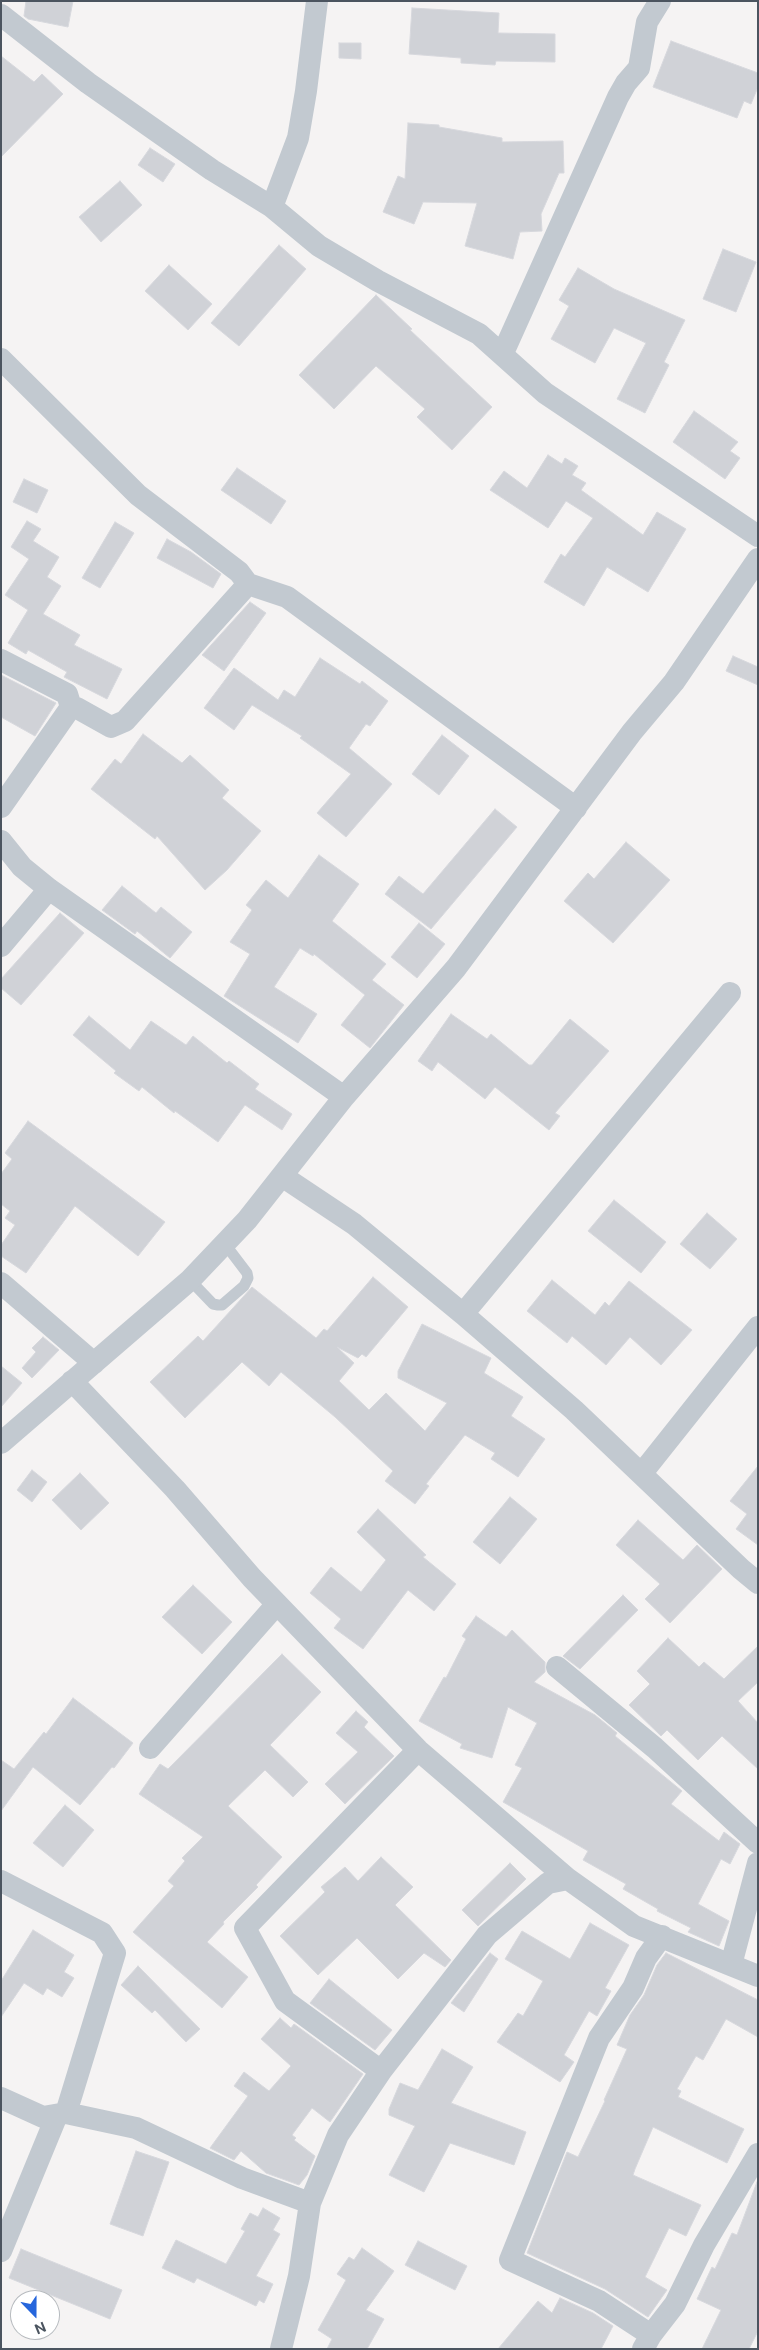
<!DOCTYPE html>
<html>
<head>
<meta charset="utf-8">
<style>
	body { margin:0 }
	#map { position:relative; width:759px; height:2350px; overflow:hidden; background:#f5f3f3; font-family:"Public Sans",sans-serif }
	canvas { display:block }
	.frame { position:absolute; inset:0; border:2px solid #4b545f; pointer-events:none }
	.north { position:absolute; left:10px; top:2290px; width:50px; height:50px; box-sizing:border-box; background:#fff; border:1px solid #b7bbbf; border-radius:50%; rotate:158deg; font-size:14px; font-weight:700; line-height:20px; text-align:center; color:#4b545f }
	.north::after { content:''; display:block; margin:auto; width:18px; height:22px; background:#2666dc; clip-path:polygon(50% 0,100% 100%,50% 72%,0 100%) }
</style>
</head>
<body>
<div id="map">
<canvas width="759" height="2350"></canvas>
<div class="frame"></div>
<div class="north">N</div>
</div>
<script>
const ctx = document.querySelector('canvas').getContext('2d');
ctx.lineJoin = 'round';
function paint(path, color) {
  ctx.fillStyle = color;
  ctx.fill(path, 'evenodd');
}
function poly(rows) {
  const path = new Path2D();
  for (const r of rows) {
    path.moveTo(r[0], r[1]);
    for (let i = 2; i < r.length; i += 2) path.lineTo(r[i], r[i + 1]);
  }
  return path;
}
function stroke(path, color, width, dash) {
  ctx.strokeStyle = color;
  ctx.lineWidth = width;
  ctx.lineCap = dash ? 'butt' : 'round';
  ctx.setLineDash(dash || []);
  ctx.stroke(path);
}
const building = poly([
	[26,1,73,1,68,27,28,19,24,16,26,1],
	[412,8,499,13,498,33,555,34,555,62,496,61,495,65,461,63,461,58,409,54,412,8],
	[671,41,758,73,758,87,751,104,744,101,737,118,653,87,671,41],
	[339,43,361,43,361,59,339,58,339,43],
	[1,56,34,82,42,74,63,94,1,157,1,56],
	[408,123,439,125,439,127,502,138,502,142,563,141,564,173,559,173,541,214,542,231,520,232,513,259,465,246,477,203,423,202,414,224,383,212,398,176,405,179,408,123],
	[150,148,175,164,163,182,138,165,150,148],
	[120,181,142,205,101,242,79,217,120,181],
	[279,245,306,269,239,346,211,323,279,245],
	[723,249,756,262,736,312,703,299,723,249],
	[169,265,212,304,188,330,145,291,169,265],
	[578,268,614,289,685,320,664,362,669,365,645,413,617,399,646,343,614,328,595,363,551,339,569,306,559,300,578,268],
	[376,295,412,329,410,330,492,407,452,450,417,417,425,409,376,366,334,409,299,375,376,295],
	[694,411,738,442,730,451,740,458,725,479,673,442,694,411],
	[548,455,562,464,565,458,578,466,572,475,586,483,581,490,643,535,657,512,686,529,648,592,607,567,584,606,544,582,561,554,565,557,593,518,566,501,548,528,490,490,504,471,527,488,548,455],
	[237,468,286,501,271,524,221,490,237,468],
	[24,479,48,490,37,513,13,502,24,479],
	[27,521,41,529,33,541,59,557,47,577,61,586,43,614,80,635,74,645,122,669,107,699,64,677,67,672,28,650,26,654,8,643,28,610,5,595,29,559,11,547,27,521],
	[115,522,134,533,100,588,82,578,115,522],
	[167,539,191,552,221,574,213,588,157,558,167,539],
	[250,602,266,613,224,671,202,655,250,602],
	[733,656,758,667,758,685,726,671,733,656],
	[320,658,360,684,362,681,388,701,370,726,366,724,349,748,392,784,346,837,317,813,351,774,300,738,302,736,252,705,234,730,204,708,234,668,278,700,284,690,295,697,320,658],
	[1,675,56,703,35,736,1,717,1,675],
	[143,734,182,763,190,755,229,790,222,798,261,831,227,870,205,890,157,836,155,839,91,789,115,759,121,764,143,734],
	[442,735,469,756,439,795,412,774,442,735],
	[495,809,517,827,431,929,385,894,399,876,423,894,495,809],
	[626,842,670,880,613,943,564,901,588,873,594,879,626,842],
	[319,855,359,884,332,921,386,964,372,980,404,1005,370,1048,341,1025,365,995,314,954,313,956,300,948,274,987,317,1014,298,1043,224,996,250,954,230,942,252,910,246,905,266,880,288,898,319,855],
	[122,886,156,913,161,907,192,932,170,958,137,931,135,934,102,910,122,886],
	[60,913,84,933,21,1005,1,988,1,979,60,913],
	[419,923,445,944,417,978,391,957,419,923],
	[451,1014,487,1039,491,1034,529,1065,532,1065,570,1019,609,1051,555,1113,560,1116,549,1130,495,1087,485,1099,438,1062,432,1071,418,1061,451,1014],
	[89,1016,130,1050,151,1021,186,1045,193,1036,227,1063,229,1061,259,1084,255,1089,292,1114,282,1130,245,1105,218,1142,175,1111,174,1113,142,1087,139,1091,114,1073,116,1071,73,1035,89,1016],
	[28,1121,165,1222,138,1256,75,1206,26,1273,1,1256,1,1245,15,1225,5,1218,10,1211,1,1204,1,1174,12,1159,5,1153,28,1121],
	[614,1200,666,1242,641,1273,588,1231,614,1200],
	[707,1213,737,1239,710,1269,680,1244,707,1213],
	[373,1277,408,1307,366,1357,362,1354,358,1358,337,1347,354,1363,339,1381,369,1410,386,1393,425,1431,447,1403,398,1378,398,1371,422,1324,491,1358,484,1373,523,1397,511,1416,545,1439,518,1477,491,1459,495,1453,465,1435,426,1484,429,1486,415,1504,385,1481,393,1471,335,1417,281,1372,269,1386,242,1362,185,1418,150,1382,198,1336,203,1341,252,1287,316,1338,324,1329,327,1331,373,1277],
	[552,1280,595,1315,605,1302,609,1306,629,1281,692,1330,661,1365,630,1337,606,1365,572,1336,567,1343,527,1311,552,1280],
	[43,1337,59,1350,32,1378,22,1368,36,1352,32,1348,43,1337],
	[1,1366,22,1383,1,1407,1,1366],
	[758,1466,758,1545,736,1529,747,1514,730,1501,758,1466],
	[32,1470,47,1482,32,1502,17,1490,32,1470],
	[80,1473,109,1503,81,1530,52,1500,80,1473],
	[510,1497,537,1519,500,1564,473,1542,510,1497],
	[378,1509,426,1555,423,1557,456,1584,434,1611,408,1590,363,1649,334,1628,341,1619,310,1593,331,1567,361,1592,386,1560,357,1532,378,1509],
	[638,1520,683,1560,697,1545,722,1569,670,1623,645,1599,660,1584,616,1545,638,1520],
	[193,1585,232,1622,202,1654,162,1617,193,1585],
	[623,1595,638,1610,580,1669,563,1656,623,1595],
	[476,1616,506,1637,512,1630,545,1662,545,1672,534,1682,595,1715,617,1733,615,1736,682,1791,671,1804,719,1841,724,1832,740,1844,730,1864,721,1859,698,1904,729,1921,719,1946,688,1932,691,1928,657,1911,658,1909,623,1889,626,1884,583,1860,588,1851,503,1802,522,1768,515,1765,537,1723,508,1707,492,1758,460,1748,462,1744,419,1721,444,1677,446,1678,466,1639,462,1636,476,1616],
	[668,1638,699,1667,704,1662,724,1679,758,1646,758,1682,738,1701,758,1723,758,1769,722,1736,698,1760,667,1730,661,1736,629,1705,650,1684,637,1671,668,1638],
	[282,1654,321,1692,270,1745,308,1782,293,1797,265,1770,228,1806,282,1857,256,1885,258,1887,223,1922,224,1924,207,1942,248,1977,222,2008,133,1932,174,1886,168,1881,185,1861,182,1858,203,1837,139,1794,160,1764,168,1769,282,1654],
	[73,1698,133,1743,114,1768,112,1767,80,1805,33,1767,1,1811,1,1760,14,1769,44,1732,46,1734,73,1698],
	[356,1711,368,1722,364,1727,394,1756,345,1804,325,1784,358,1752,336,1733,356,1711],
	[65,1805,94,1830,63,1867,33,1843,65,1805],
	[381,1857,413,1887,395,1905,451,1960,445,1967,424,1953,398,1979,357,1938,318,1975,280,1936,325,1892,321,1887,345,1867,358,1881,381,1857],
	[510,1863,526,1879,478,1926,462,1910,510,1863],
	[590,1923,629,1945,605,1988,611,1991,597,2016,589,2011,564,2055,574,2062,560,2082,497,2042,518,2013,523,2016,543,1981,505,1959,522,1931,570,1959,590,1923],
	[33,1930,74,1955,64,1972,74,1978,62,1997,47,1988,43,1995,24,1983,1,2017,1,1981,33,1930],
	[490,1953,498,1959,464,2012,451,2003,490,1953],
	[666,1953,758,2000,758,2037,726,2019,703,2060,696,2056,677,2089,681,2091,678,2097,744,2129,727,2163,653,2127,635,2169,633,2175,701,2205,686,2236,669,2228,645,2277,667,2290,648,2317,605,2289,527,2253,567,2152,578,2157,605,2101,604,2100,627,2049,617,2045,630,2015,644,1995,657,1965,666,1953],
	[138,1966,200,2029,186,2042,155,2010,152,2013,121,1985,138,1966],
	[329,1979,392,2030,375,2050,310,2003,329,1979],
	[280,2018,291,2028,294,2024,363,2074,330,2122,312,2108,292,2135,296,2138,294,2140,315,2156,307,2175,299,2185,266,2173,241,2151,234,2160,210,2148,248,2096,234,2086,244,2072,269,2091,291,2066,261,2039,280,2018],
	[442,2049,473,2067,451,2103,526,2132,514,2165,450,2143,424,2192,389,2175,415,2126,389,2115,389,2109,400,2083,418,2090,442,2049],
	[136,2151,169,2162,143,2236,110,2224,136,2151],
	[757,2182,758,2331,749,2349,702,2349,721,2310,697,2299,712,2267,715,2269,732,2233,737,2235,757,2182],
	[263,2208,280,2218,273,2230,280,2234,256,2276,273,2284,264,2303,259,2300,256,2306,197,2278,194,2283,162,2268,176,2240,226,2264,245,2231,241,2229,250,2213,258,2217,263,2208],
	[418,2241,467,2266,455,2290,405,2265,418,2241],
	[362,2248,394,2271,366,2310,384,2319,367,2349,327,2349,332,2339,318,2330,346,2280,337,2274,349,2257,354,2260,362,2248],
	[21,2249,122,2290,110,2319,9,2278,21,2249],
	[560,2298,593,2313,613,2326,601,2349,498,2349,538,2301,552,2313,560,2298]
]);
const service = poly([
	[190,1280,213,1304,218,1305,222,1305,244,1286,248,1278,247,1273,225,1244]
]);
const minor = poly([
	[1,15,88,83,212,170,272,207,319,246,378,281,479,334,545,393,758,536],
	[272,207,298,138,306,91,317,1],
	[503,353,618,97,626,83,639,68,647,22,660,1],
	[1,359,138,495,239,572,248,584,125,721,111,727,77,708,71,707],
	[248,584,287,597,576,808],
	[1,660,67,694,71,707,1,807],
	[1,841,22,867,49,889,344,1097],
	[1,946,49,889],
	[282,1176,354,1224,463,1314,574,1410,741,1569,758,1583],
	[1,1283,94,1363],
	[463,1314,730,993],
	[72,1381,175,1489,252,1578,418,1750,568,1879],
	[1,1443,190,1280,247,1220,344,1097,456,968,632,732,674,682,758,559],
	[642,1473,758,1327],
	[557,1667,655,1748,758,1843],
	[150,1748,277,1604],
	[1,1881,102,1933,115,1953,66,2113],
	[731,1965,758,1863],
	[381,2071,285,2001,245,1928,418,1750],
	[1,2098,43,2117,66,2113,136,2128,242,2178,310,2203,338,2135,381,2071,487,1935,548,1883,568,1879,634,1926,758,1976],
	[1,2251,57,2115],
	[651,2335,599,2301,510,2260,599,2038,633,1988,646,1958,662,1936],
	[281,2349,299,2276,310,2203],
	[643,2349,651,2335,675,2304,704,2245,758,2154]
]);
paint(building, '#d0d2d7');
stroke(building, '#d7d8dd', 1);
stroke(service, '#c2c9d0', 11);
stroke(minor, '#c2c9d0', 22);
</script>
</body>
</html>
